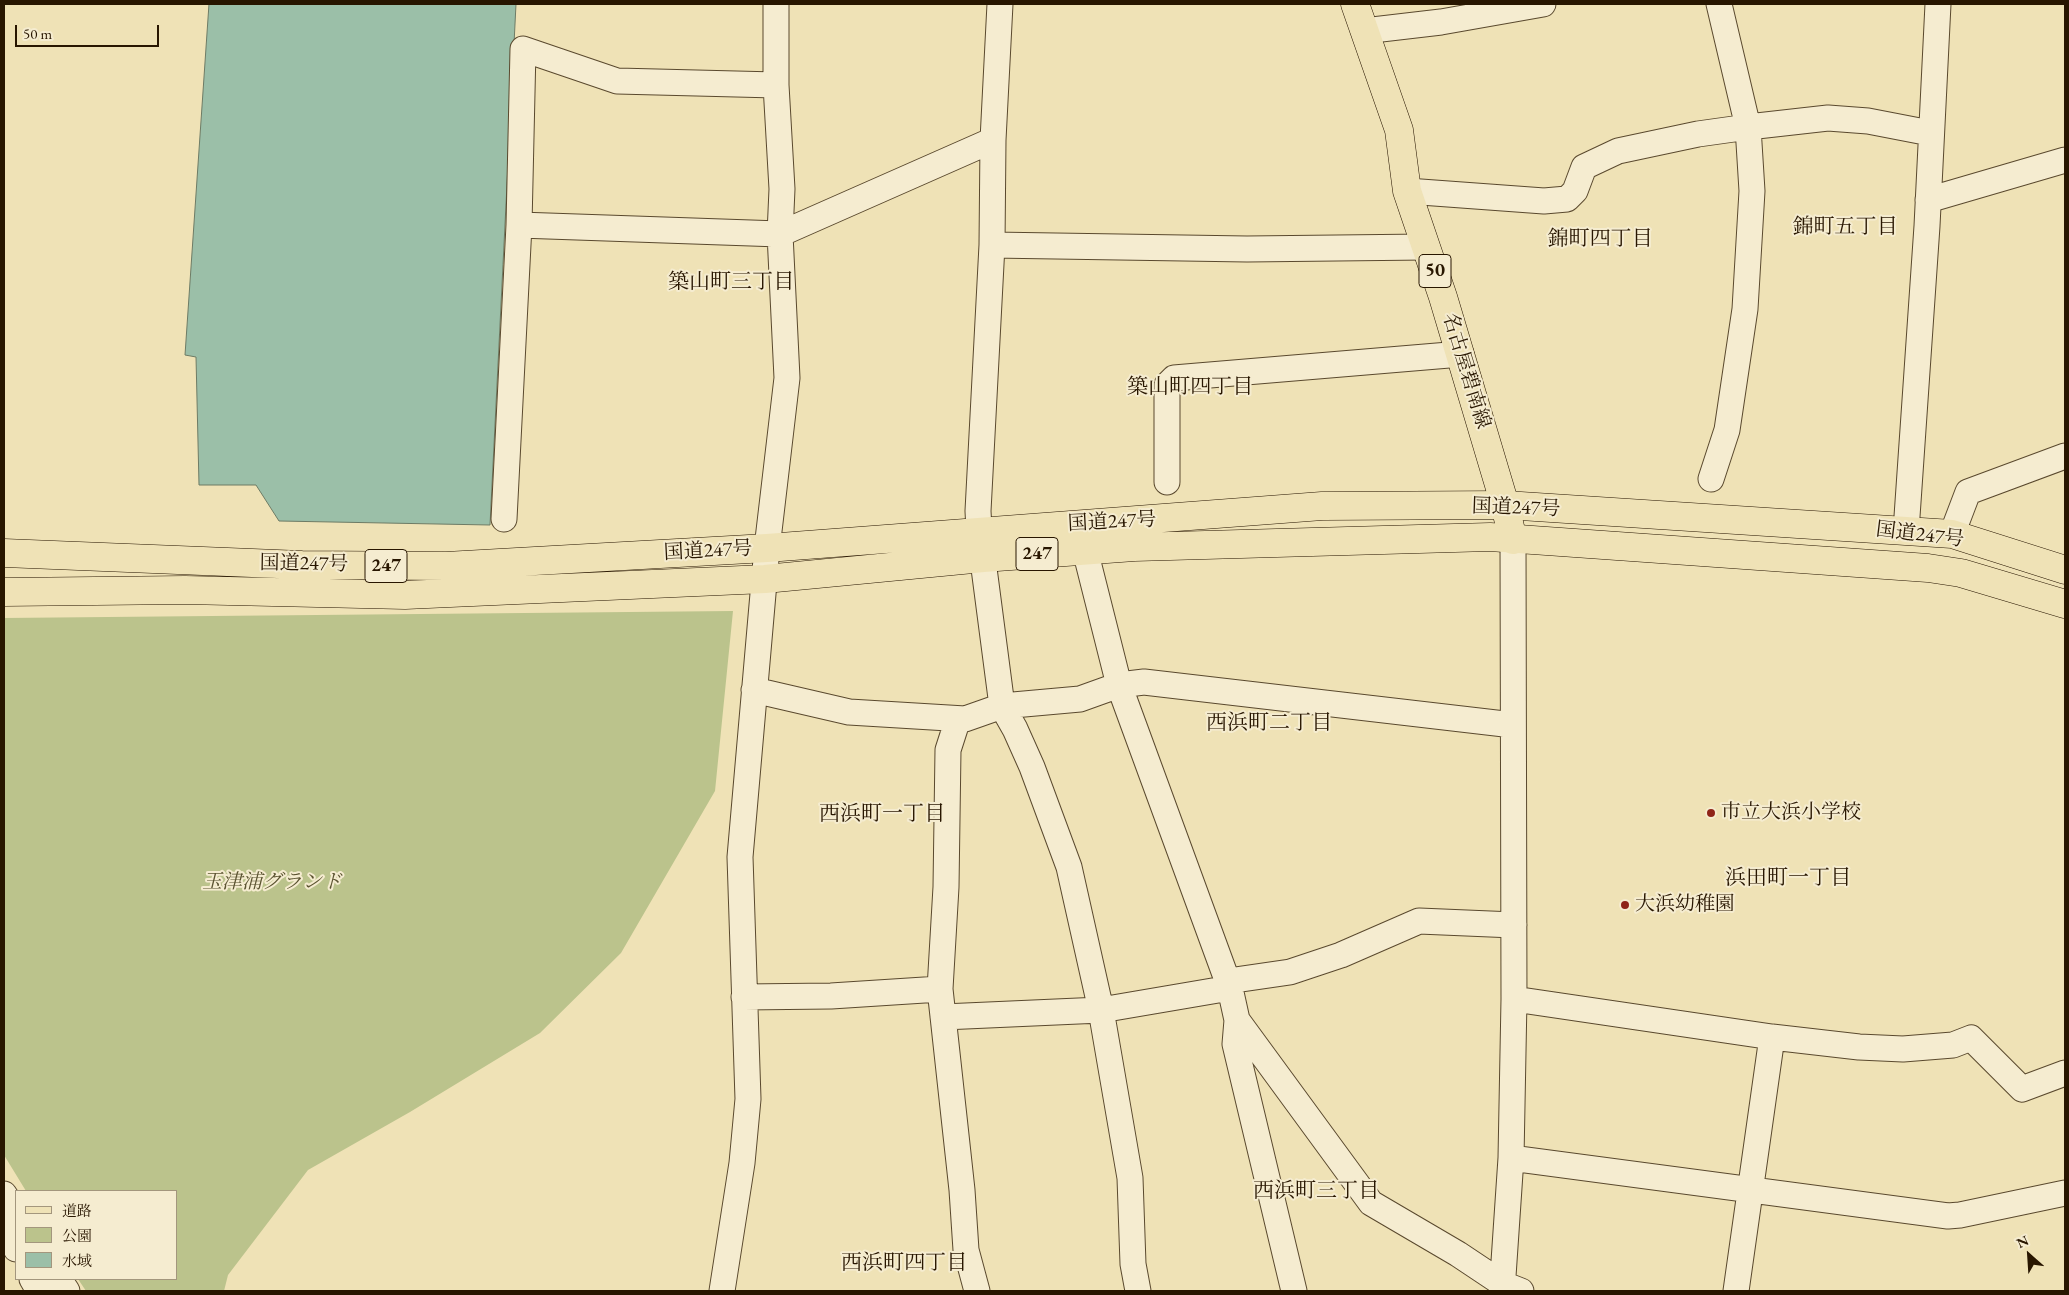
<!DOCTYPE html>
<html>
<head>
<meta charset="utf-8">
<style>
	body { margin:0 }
	#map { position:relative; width:2069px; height:1295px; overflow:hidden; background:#efe2b6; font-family:"EB Garamond","Noto Serif JP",serif }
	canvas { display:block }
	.frame { position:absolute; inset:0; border:5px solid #281600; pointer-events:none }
	.legend { position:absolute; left:15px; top:1190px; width:162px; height:90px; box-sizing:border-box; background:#f5ecd0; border:1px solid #a3967d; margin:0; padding:6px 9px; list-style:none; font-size:15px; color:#281600 }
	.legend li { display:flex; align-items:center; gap:10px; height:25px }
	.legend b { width:25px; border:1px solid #a3967d }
	.north { position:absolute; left:2004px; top:1230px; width:50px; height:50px; -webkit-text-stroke:4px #f5ecd0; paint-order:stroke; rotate:334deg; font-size:14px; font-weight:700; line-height:20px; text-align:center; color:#281600 }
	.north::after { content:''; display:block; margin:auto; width:18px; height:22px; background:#281600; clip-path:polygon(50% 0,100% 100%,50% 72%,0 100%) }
	.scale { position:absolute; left:15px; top:25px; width:144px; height:22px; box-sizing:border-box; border:2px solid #281600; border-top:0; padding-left:6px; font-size:15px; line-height:18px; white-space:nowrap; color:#281600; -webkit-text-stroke:4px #f5ecd0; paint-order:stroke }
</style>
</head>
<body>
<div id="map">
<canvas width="2069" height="1295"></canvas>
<div class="frame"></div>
<ul class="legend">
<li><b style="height:6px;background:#efe2b6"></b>道路</li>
<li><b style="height:14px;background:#bbc38c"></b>公園</li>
<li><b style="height:14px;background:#9bbfa8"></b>水域</li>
</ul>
<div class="north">N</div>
<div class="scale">50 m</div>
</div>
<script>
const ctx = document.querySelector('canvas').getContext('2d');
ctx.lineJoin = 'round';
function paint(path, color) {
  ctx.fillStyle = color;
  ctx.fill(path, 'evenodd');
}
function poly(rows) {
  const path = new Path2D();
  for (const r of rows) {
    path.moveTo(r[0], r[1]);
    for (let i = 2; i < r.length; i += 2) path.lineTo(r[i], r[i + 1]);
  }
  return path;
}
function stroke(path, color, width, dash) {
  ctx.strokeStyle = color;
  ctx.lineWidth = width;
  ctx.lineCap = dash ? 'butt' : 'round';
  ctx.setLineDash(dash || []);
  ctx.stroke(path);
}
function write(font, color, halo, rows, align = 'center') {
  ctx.font = font + ' "EB Garamond","Noto Serif JP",serif';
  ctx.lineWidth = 4;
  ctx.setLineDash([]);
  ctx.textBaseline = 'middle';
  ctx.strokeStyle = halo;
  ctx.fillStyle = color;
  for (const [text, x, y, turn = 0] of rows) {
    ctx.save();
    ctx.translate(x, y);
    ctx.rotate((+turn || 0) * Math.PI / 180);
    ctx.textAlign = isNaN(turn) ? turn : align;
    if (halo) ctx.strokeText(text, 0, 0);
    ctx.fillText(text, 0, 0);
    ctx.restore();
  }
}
const green = poly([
	[733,611,715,791,621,953,540,1033,410,1112,308,1170,228,1275,224,1291,86,1291,78,1279,176,1279,176,1191,26,1191,4,1155,4,618]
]);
const water = poly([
	[209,4,516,4,490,525,279,521,256,485,199,485,196,357,185,355,209,4]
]);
const minor = poly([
	[1000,4,993,140,992,245,978,511,979,530,1002,706,1015,729,1032,767,1069,867,1101,1010,1130,1178,1133,1264,1138,1291],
	[1364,31,1441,22,1543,4],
	[1407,191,1544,201,1567,199,1575,191,1584,167,1618,151,1698,134,1748,127,1828,118,1868,121,1930,133],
	[1928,200,2065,160],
	[519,225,780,234,993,140],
	[992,245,1247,249,1426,247],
	[1711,479,1727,430,1745,309,1752,191,1748,127,1719,4],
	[1167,482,1167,385,1174,378,1461,354],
	[504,519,519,225,523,49,617,81,776,85],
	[1906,531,1927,226,1938,4],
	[1952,534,1968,492,2065,456],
	[1085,550,1119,685,1230,988,1237,1020,1235,1044,1294,1291],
	[754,690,849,712,965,719,1002,706,1080,699,1119,685,1144,682,1513,725],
	[958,719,948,750,946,887,940,989,962,1190,966,1250,977,1291],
	[1228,981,1290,972,1341,955,1419,921,1514,925],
	[744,997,831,996,940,989],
	[1514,999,1772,1037,1859,1047,1903,1049,1953,1045,1971,1038,2022,1089,2065,1073],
	[943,1017,1101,1010,1230,988],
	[1237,1020,1371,1203,1458,1254,1503,1284,1521,1291],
	[1511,1158,1948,1216,1960,1215,2065,1193],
	[4,1194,16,1212],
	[4,1224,16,1249],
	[32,1279,39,1291],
	[59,1279,67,1291],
	[722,1291,742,1163,748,1099,740,857,767,548,787,378,780,234,782,189,776,85,776,4],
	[1502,1291,1511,1158,1514,999,1513,540],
	[1736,1291,1772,1037]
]);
const major = poly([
	[1355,4,1399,130,1407,191,1443,297,1505,505,1513,540]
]);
const highway = poly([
	[4,553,302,565,446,566,767,548,1322,506,1505,505,1952,534,2065,570],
	[4,592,185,590,405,595,765,579,983,558,1134,547,1490,537,1928,568,1961,573,2065,604]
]);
const markers = [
	[1711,813,5,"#8f2418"],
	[1625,905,5,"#8f2418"]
];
const shields = [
	[1435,271,32],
	[1037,554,42],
	[386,566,42]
];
const shieldNames = [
	["50",1435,271],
	["247",1037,554],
	["247",386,566]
];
const streetNames = [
	["名古屋碧南線",1466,371,73],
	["国道247号",1516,508,2],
	["国道247号",1112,522,-3],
	["国道247号",1920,535,7],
	["国道247号",708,551,-3],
	["国道247号",304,564,1]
];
const poiNames = [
	["市立大浜小学校",1721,813],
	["大浜幼稚園",1635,905]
];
const parkNames = [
	["玉津浦グランド",272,883]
];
const neighbourhoodNames = [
	["錦町五丁目",1845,227],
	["錦町四丁目",1600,239],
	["築山町三丁目",731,282],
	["築山町四丁目",1190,387],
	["西浜町二丁目",1269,723],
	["西浜町一丁目",882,814],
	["浜田町一丁目",1788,878],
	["西浜町三丁目",1316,1191],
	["西浜町四丁目",904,1263]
];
paint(green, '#bbc38c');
paint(water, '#9bbfa8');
stroke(water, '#6d7b65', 1);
stroke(minor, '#5a492e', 27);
stroke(major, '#281600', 29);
stroke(highway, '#281600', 29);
stroke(minor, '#f5ecd0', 25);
stroke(major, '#efe2b6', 28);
stroke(highway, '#efe2b6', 28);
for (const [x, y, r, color] of markers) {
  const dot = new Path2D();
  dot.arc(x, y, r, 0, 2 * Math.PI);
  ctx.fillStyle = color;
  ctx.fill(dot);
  stroke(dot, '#f5ecd0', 2);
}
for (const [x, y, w] of shields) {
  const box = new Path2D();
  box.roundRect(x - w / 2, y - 16.5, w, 33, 4);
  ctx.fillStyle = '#f5ecd0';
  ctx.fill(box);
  stroke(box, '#281600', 1);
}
write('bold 19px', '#281600', null, shieldNames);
write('20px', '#281600', '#f5ecd0', streetNames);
write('20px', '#281600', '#f5ecd0', poiNames, 'left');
write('italic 20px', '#5b5331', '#f5ecd0', parkNames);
write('21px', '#281600', '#f5ecd0', neighbourhoodNames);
</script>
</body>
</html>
